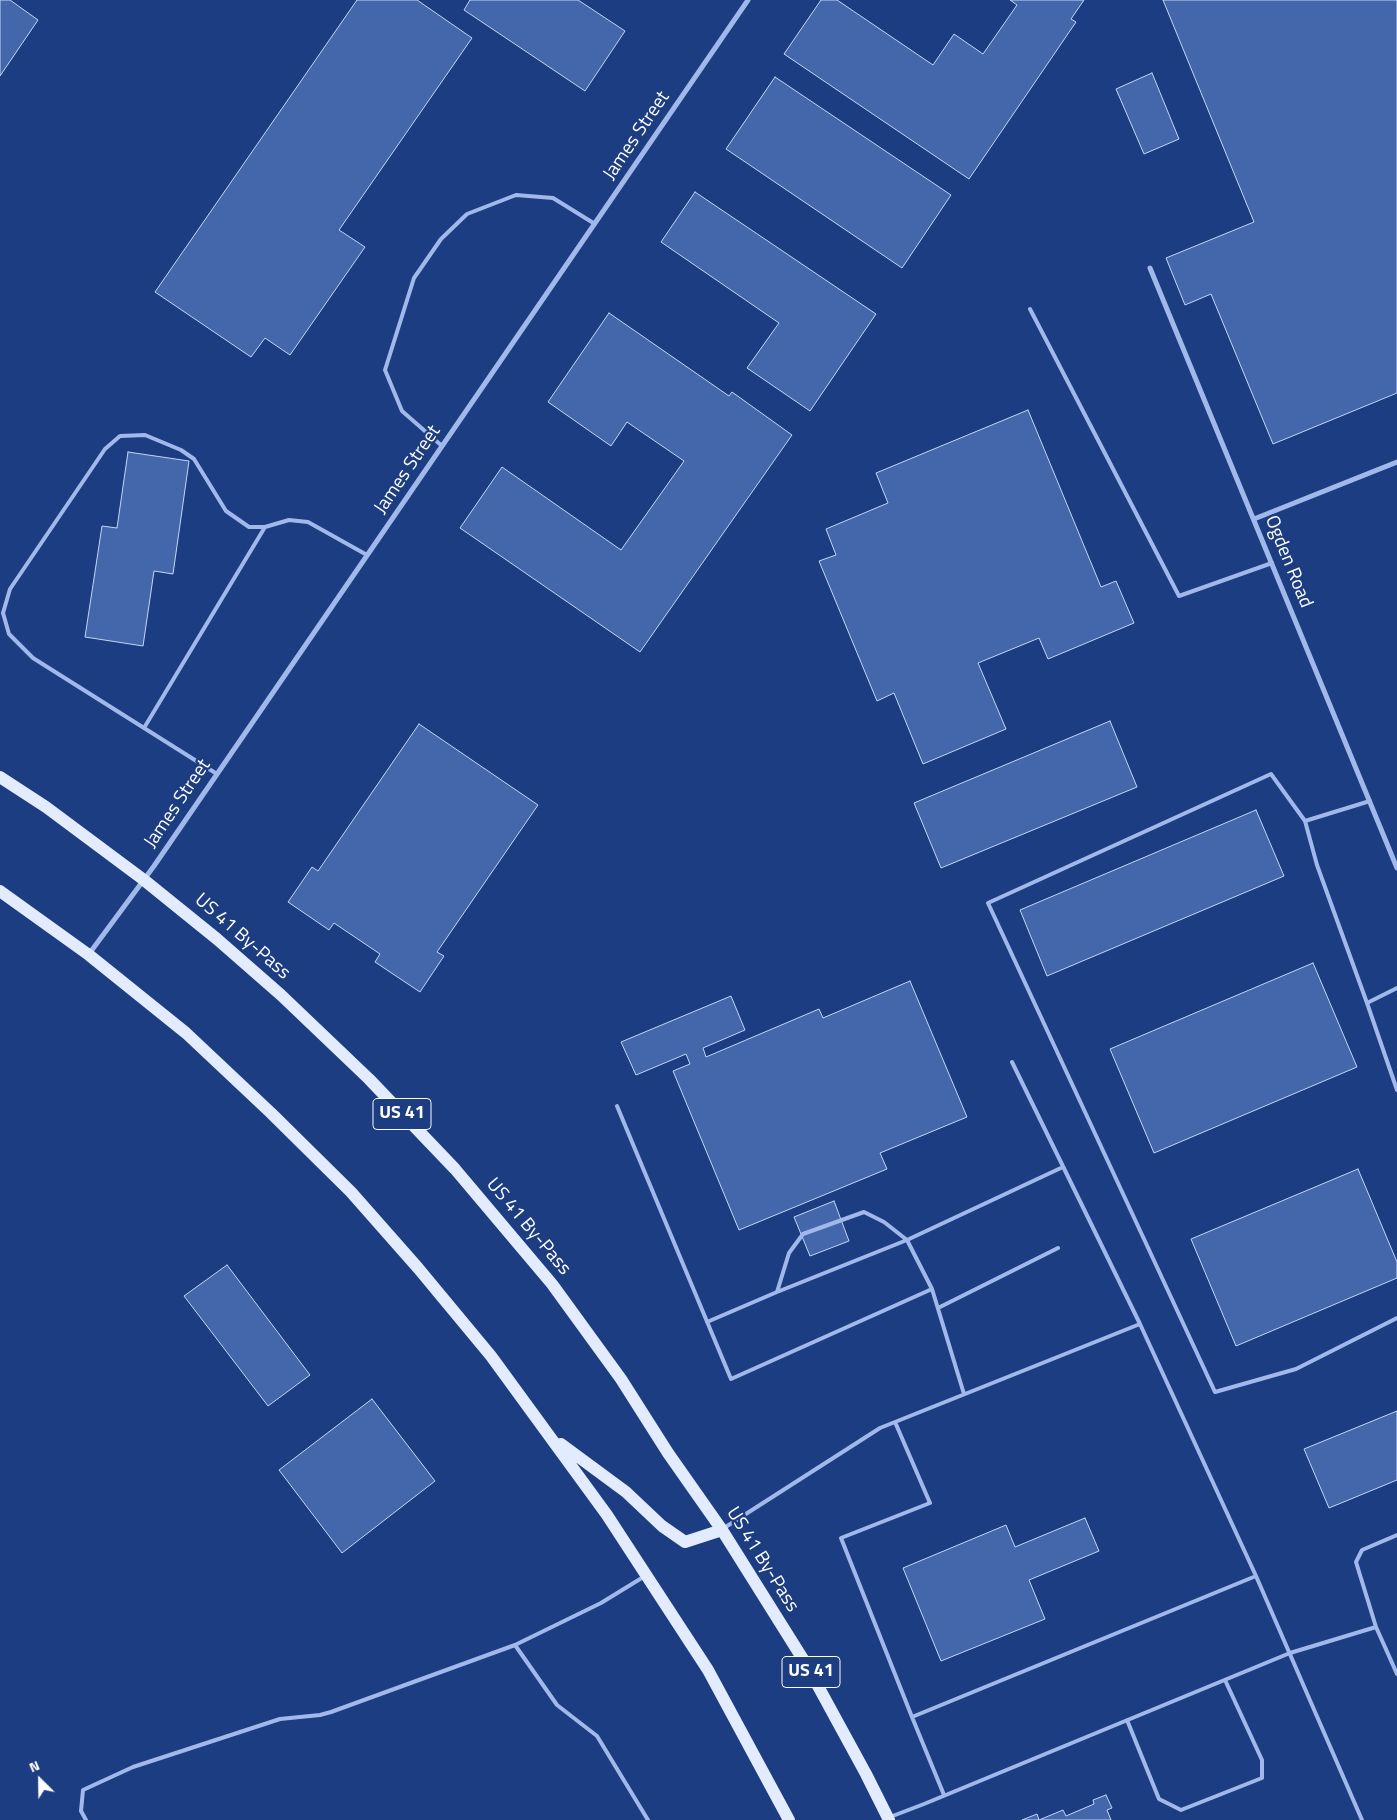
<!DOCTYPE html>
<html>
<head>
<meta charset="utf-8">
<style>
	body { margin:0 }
	#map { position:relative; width:1397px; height:1820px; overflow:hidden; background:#1c3d81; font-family:"Titillium Web",sans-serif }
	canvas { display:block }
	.north { position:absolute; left:15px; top:1755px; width:50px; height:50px; -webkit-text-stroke:4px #1c3d81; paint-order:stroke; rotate:337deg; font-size:14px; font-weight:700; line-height:20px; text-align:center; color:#fff }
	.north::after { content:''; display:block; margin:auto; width:18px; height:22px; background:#fff; clip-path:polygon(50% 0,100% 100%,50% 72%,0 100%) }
</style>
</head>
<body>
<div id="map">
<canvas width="1397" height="1820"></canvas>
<div class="north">N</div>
</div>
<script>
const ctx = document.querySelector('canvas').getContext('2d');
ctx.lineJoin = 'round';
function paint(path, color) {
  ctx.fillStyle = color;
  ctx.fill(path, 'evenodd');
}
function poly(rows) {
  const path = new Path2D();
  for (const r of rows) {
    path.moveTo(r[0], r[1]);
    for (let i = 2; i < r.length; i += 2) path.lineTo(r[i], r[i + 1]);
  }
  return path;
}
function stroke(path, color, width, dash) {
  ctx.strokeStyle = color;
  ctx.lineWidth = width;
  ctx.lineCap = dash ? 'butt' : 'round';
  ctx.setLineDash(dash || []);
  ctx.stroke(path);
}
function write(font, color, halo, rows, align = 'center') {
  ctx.font = font + ' "Titillium Web",sans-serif';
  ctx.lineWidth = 4.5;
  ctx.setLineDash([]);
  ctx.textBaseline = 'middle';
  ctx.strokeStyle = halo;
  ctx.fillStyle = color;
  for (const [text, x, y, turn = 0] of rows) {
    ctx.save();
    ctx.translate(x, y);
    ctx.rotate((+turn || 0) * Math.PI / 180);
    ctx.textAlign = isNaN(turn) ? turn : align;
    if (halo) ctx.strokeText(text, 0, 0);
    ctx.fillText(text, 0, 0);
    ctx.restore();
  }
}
const building = poly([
	[0,0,10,0,38,20,0,76,0,0],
	[357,0,417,0,472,38,339,230,365,247,290,355,265,338,251,357,155,292,357,0],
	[470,0,578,0,625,31,585,91,464,10,470,0],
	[821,0,837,0,933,65,954,34,983,54,1017,5,1010,0,1084,0,1071,19,1076,22,969,179,784,54,821,0],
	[1163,0,1397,0,1397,393,1273,444,1211,294,1185,305,1166,258,1254,222,1163,0],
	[1152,73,1179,139,1144,154,1116,89,1152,73],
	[775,77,951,195,902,268,726,149,775,77],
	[695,192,876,314,810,411,747,368,779,323,661,242,695,192],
	[609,313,729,396,732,392,792,435,640,652,460,528,502,467,621,550,684,461,627,422,611,446,548,402,609,313],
	[1028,410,1101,587,1116,581,1134,623,1048,659,1039,638,978,663,1006,729,923,764,894,693,877,701,819,561,836,555,826,529,888,503,876,473,1028,410],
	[128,452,189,461,173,574,154,571,143,646,85,637,102,526,117,528,128,452],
	[1110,721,1137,787,941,868,914,803,1110,721],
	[419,724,538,805,437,952,444,956,420,992,375,962,380,954,334,923,329,930,288,902,312,867,318,871,419,724],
	[1256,810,1284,876,1047,976,1020,910,1256,810],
	[1313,963,1357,1067,1154,1153,1110,1049,1313,963],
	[910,981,967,1117,880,1153,887,1169,739,1230,673,1071,690,1064,686,1054,636,1075,621,1042,731,996,745,1030,703,1048,706,1057,819,1009,823,1018,910,981],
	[1358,1169,1397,1262,1397,1278,1236,1346,1191,1239,1358,1169],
	[834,1201,849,1241,810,1256,794,1217,834,1201],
	[227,1265,310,1375,268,1406,184,1296,227,1265],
	[372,1399,435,1481,342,1553,279,1470,372,1399],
	[1397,1411,1397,1480,1329,1508,1304,1449,1397,1411],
	[1085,1518,1099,1551,1029,1580,1045,1619,941,1661,903,1568,1006,1525,1015,1547,1085,1518],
	[1106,1795,1112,1808,1107,1810,1111,1820,1022,1820,1037,1814,1039,1820,1063,1810,1066,1816,1094,1804,1093,1800,1106,1795]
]);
const service = poly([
	[1030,309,1179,596,1272,563],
	[442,446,402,411,385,370,414,278,441,239,467,214,516,195,553,198,595,224],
	[144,728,265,527],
	[217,774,33,658,9,634,3,613,10,589,105,449,120,436,145,435,181,450,194,459,226,511,249,527,265,527,289,520,308,522,367,555],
	[1370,801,1305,821,1271,774,988,903,1215,1392,1296,1369,1397,1318],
	[1305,821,1317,865,1367,1003],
	[1397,988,1367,1003,1397,1090],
	[1012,1062,1140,1324],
	[617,1106,731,1379,932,1289],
	[777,1292,907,1240,932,1289,964,1394],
	[938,1308,1058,1248],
	[707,1322,777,1292,789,1253,803,1234,864,1212,884,1222,907,1240,1063,1167],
	[895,1422,930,1503,841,1538,912,1717],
	[724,1528,880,1428,1140,1324,1256,1576,1362,1820],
	[1397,1535,1362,1550,1356,1562,1376,1627,1397,1674],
	[645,1576,601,1603,515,1645,557,1705,597,1736,648,1820],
	[1127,1720,1159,1799,1181,1810,1262,1778,1262,1760,1225,1680],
	[944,1795,912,1717,1256,1576],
	[890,1817,924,1804,1290,1653,1376,1627],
	[86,1820,81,1811,83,1790,133,1767,280,1719,320,1715,331,1712,515,1645]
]);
const minor = poly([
	[1150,268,1397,868],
	[1254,519,1397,462],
	[89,954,154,866,748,0]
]);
const primary = poly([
	[0,777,46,807,144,880,217,939,281,995,369,1079,455,1169,552,1284,621,1379,668,1453,722,1530,806,1664,866,1774,889,1820],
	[0,891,89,955,186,1033,271,1113,351,1192,418,1268,491,1356,607,1515,708,1670,789,1820],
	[561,1444,626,1492,662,1526,685,1542,722,1530]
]);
const shields = [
	[402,1114,58],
	[811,1672,58]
];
const shieldNames = [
	["US 41",402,1114],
	["US 41",811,1672]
];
const streetNames = [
	["James Street",637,136,-56],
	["James Street",408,470,-56],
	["Ogden Road",1288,562,68],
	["James Street",178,804,-56],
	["US 41 By-Pass",242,937,41],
	["US 41 By-Pass",528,1227,50],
	["US 41 By-Pass",762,1560,58]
];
paint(building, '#4467ab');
stroke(building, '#c4d6f7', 1);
stroke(service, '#a0b9ea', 4);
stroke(minor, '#a0b9ea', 5);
stroke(primary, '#e3ebfe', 12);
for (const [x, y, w] of shields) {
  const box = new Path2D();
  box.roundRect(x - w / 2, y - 15.5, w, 31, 4);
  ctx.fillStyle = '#1c3d81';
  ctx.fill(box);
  stroke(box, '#fff', 1);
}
write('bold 18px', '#fff', null, shieldNames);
write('19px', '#fff', '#1c3d81', streetNames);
</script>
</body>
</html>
